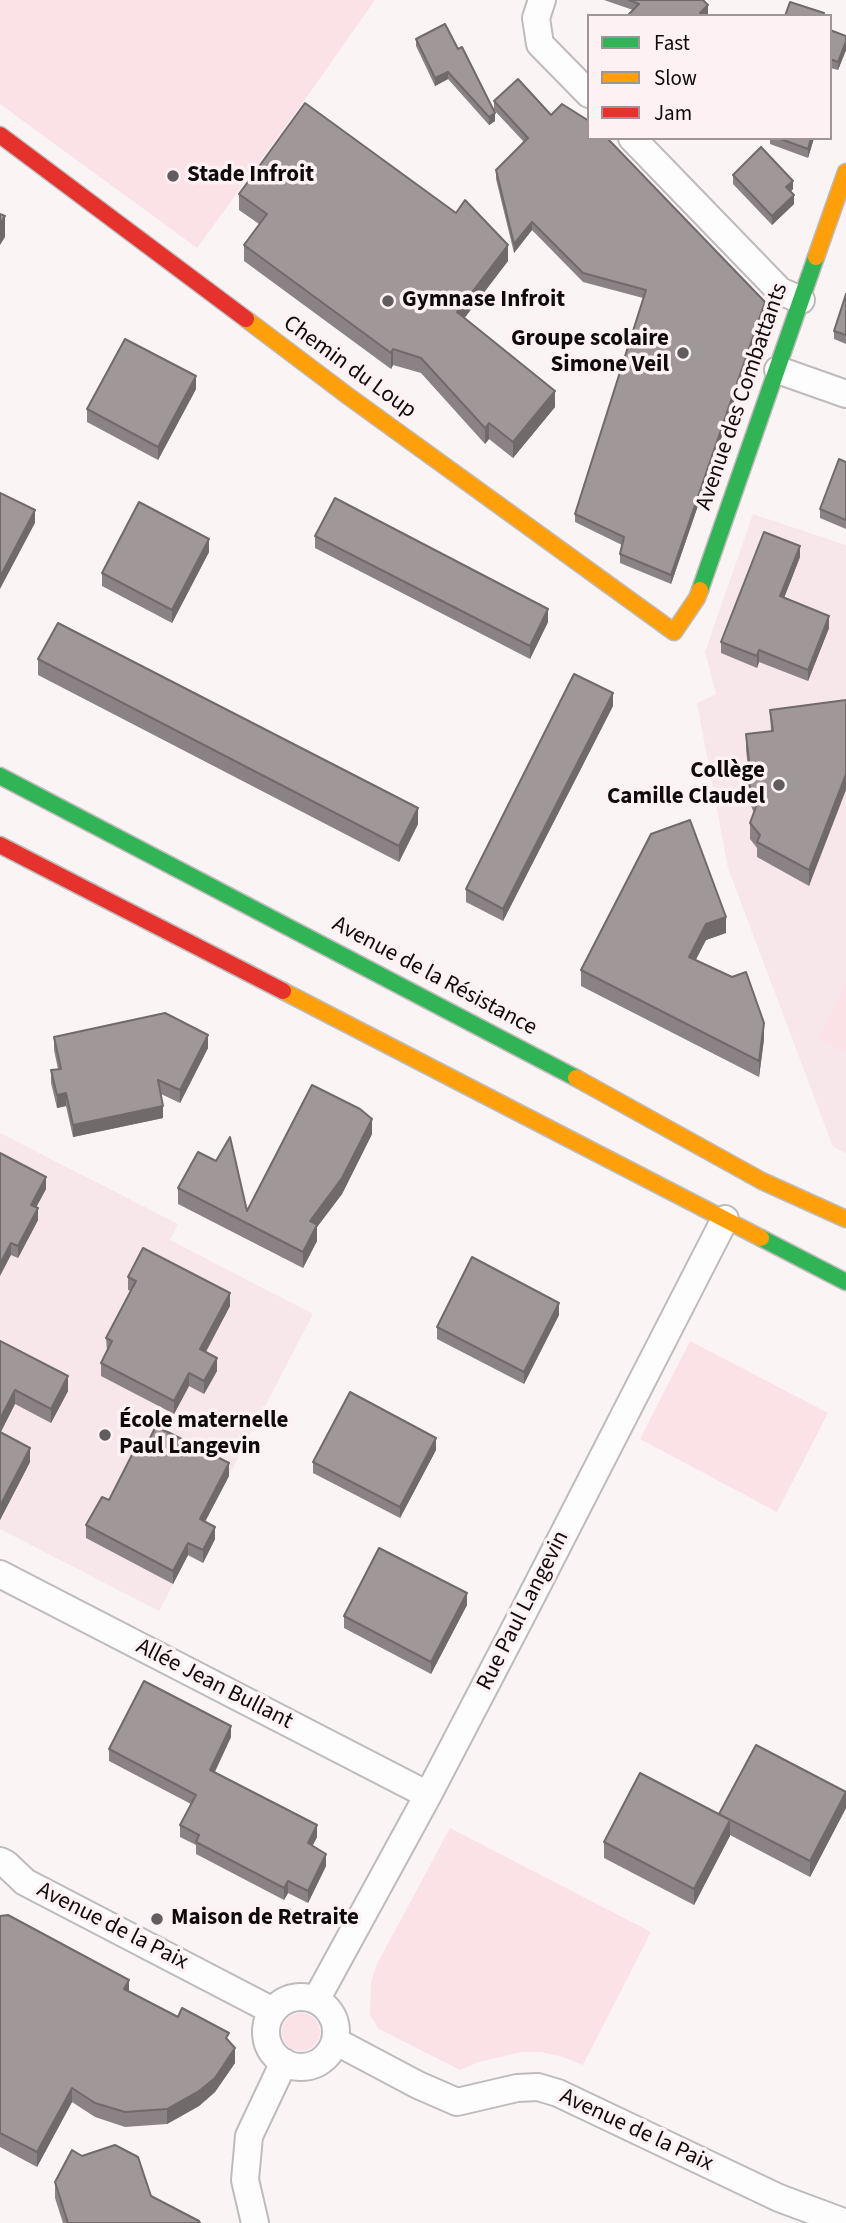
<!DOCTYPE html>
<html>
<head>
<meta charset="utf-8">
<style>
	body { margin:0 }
	#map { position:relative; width:846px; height:2223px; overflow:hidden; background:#faf4f5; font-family:"Source Sans 3",sans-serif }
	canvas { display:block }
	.legend { position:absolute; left:587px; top:14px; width:245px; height:126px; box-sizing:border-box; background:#fdf1f3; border:2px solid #9e9596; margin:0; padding:9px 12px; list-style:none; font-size:21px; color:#0f0a0b }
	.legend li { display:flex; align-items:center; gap:14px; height:35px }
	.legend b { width:35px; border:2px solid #9e9596 }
</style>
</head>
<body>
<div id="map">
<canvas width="846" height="2223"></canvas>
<ul class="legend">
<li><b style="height:9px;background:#30b455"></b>Fast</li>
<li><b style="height:9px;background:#ff9f0a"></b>Slow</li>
<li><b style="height:9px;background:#e5322d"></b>Jam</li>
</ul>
</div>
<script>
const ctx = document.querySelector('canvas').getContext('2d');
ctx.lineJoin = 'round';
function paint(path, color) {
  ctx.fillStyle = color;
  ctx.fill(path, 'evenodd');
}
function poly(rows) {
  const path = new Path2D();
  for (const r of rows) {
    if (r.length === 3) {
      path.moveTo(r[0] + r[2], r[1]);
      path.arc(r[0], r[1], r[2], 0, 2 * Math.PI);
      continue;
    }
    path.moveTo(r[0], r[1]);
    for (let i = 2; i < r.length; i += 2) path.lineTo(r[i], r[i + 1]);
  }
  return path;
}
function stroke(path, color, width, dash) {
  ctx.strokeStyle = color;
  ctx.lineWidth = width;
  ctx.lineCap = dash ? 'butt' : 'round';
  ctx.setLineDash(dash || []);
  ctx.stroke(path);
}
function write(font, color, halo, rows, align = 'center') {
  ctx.font = font + ' "Source Sans 3",sans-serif';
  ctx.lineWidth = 7;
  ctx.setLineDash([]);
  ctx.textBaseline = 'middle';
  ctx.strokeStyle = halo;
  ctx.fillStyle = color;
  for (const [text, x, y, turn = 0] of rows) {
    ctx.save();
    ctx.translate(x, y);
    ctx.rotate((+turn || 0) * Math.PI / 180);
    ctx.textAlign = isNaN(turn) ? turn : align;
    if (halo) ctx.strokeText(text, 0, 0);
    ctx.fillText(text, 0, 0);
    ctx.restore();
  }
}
const built = poly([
	[753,514,846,545,846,1153,833,1147,728,868,697,703,716,694,705,652],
	[0,1133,178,1224,170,1240,313,1314,200,1531,215,1539,203,1563,188,1556,159,1611,0,1529]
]);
const green = poly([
	[0,0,375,0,304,101,197,248,0,104],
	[846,982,846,1052,819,1039],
	[690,1341,828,1413,777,1512,640,1439],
	[450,1828,651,1932,583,2065,563,2057,541,2052,521,2052,479,2062,460,2070,379,2029,370,2015,371,1982,377,1964],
	[301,2032,19]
]);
const street = poly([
	[542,0,536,18,540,44,589,94],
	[632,138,780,291,801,300],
	[778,370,846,394],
	[0,1574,428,1795],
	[0,1861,6,1864,25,1882,273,2011],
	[301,2032,35],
	[316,2000,428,1795,523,1613,725,1219],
	[335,2041,418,2085,457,2102,517,2088,538,2087,558,2093,779,2198,846,2223],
	[255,2223,245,2180,249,2136,284,2062]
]);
const fast = poly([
	[700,590,816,257],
	[0,776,576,1078],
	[761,1238,846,1282]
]);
const slow = poly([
	[816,257,846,172],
	[246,319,348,396,674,632,697,598,700,590],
	[283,991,761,1238],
	[576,1078,762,1181,846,1219]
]);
const jam = poly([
	[0,135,246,319],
	[0,845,283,991]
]);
const wall = poly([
	[604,0,703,0,708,14,706,16,629,16,633,10],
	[830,30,846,36,846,50,838,70,830,68],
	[416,39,495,121,489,125,448,79,435,86,416,46],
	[494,101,551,115,765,311,671,584,620,563,620,554,622,545,575,522,575,514,643,298,583,282,532,230,514,253,496,179,496,170,524,142,494,110],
	[770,138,814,138,808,158,770,144],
	[733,175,793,189,791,191,794,204,772,225,733,184],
	[239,194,456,213,508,261,464,318,555,407,513,458,489,439,485,444,421,373,393,365,391,369,244,261,244,245,259,224,239,210],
	[846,294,846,344,834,339,834,331],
	[196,389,158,460,87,422,87,409],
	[846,462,846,529,820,518,820,509],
	[315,536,548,622,530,659,315,548],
	[209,552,172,623,102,586,102,573],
	[800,557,784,598,829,628,808,681,759,662,757,668,721,653,721,642],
	[38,659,418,824,399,862,38,675],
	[846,700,809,886,757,857,757,848,750,839,750,823,754,813,749,801,750,783,746,750,746,734,771,731,770,710],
	[613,706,503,921,466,902,466,889],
	[726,933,706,940,695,961,732,977,764,1039,759,1077,581,986,581,970],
	[54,1037,208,1048,180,1103,161,1094,163,1118,73,1137,66,1106,57,1108,51,1083,51,1070,58,1069,54,1050],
	[372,1134,342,1194,317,1227,317,1241,303,1268,178,1204,178,1188,247,1211],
	[0,1153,46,1189,36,1207,38,1220,18,1258,11,1255],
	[128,1277,230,1306,206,1352,217,1371,204,1394,189,1386,174,1414,101,1376,101,1363,107,1351,106,1338,131,1291,128,1290],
	[559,1315,524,1384,437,1339,437,1327],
	[0,1341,68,1391,51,1423,15,1404,1,1432,30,1462,0,1520],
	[146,1446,229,1476,205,1522,215,1539,203,1563,188,1555,173,1584,86,1538,86,1525,109,1500],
	[436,1450,400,1518,313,1473,313,1462],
	[467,1605,431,1674,344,1628,344,1616],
	[231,1737,215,1772,317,1837,312,1846,326,1866,308,1903,288,1893,284,1900,196,1854,196,1845,180,1837,180,1825,191,1804,109,1761,109,1749],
	[846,1808,810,1877,730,1835,694,1905,604,1858,604,1842,719,1814],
	[0,1916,129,1991,178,2017,229,2041,235,2063,215,2092,199,2106,167,2124,125,2127,95,2117,72,2102,37,2167,0,2147],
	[55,2182,151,2196,200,2223,63,2223,55,2198]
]);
const shadedWall = poly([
	[708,5,708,14,706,16,700,16,700,13],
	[846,41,846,50,838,70,838,62],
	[448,72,448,79,435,86,435,78],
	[495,113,495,121,489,125,489,117],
	[811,138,814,138,808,158,808,149],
	[793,181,793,189,786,196,786,187],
	[794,195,794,204,772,225,772,216],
	[5,216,5,237,0,245,0,224],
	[532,222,532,230,514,253,514,244],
	[508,245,508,261,457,328,457,312],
	[765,302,765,311,671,584,671,575],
	[393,349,393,365,391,369,391,353],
	[196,376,196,389,158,460,158,447],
	[555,391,555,407,513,458,513,442],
	[489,423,489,439,485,444,485,428],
	[35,510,35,523,0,589,0,577],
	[209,539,209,552,172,623,172,610],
	[800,546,800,557,780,608,780,596],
	[548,609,548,622,530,659,530,646],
	[829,616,829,628,808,681,808,670],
	[759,650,759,662,757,668,757,656],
	[613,693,613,706,503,921,503,909],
	[846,774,846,790,809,886,809,870],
	[418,808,418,824,399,862,399,846],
	[726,917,726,933,706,940,689,973,689,957,706,924],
	[764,1023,764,1039,759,1077,759,1061],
	[208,1035,208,1048,180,1103,180,1090],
	[66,1093,66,1106,57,1108,57,1095],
	[163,1106,163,1118,73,1137,73,1125],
	[372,1119,372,1134,342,1194,317,1227,317,1241,303,1268,303,1252,310,1221],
	[46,1177,46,1189,31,1217,31,1205],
	[38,1208,38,1220,18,1258,18,1246],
	[11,1243,11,1255,0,1276,0,1264],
	[230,1293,230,1306,200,1362,200,1349],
	[559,1303,559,1315,524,1384,524,1372],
	[217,1358,217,1371,204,1394,204,1381],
	[189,1373,189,1386,174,1414,174,1401],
	[68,1376,68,1391,51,1423,51,1409],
	[15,1390,15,1404,0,1433,0,1419],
	[436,1438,436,1450,400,1518,400,1507],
	[30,1448,30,1462,0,1520,0,1506],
	[229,1463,229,1476,200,1531,200,1519],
	[215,1527,215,1539,203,1563,203,1550],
	[188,1543,188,1555,173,1584,173,1571],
	[467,1593,467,1605,431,1674,431,1662],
	[231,1726,231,1737,210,1781,210,1770],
	[846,1792,846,1808,810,1877,810,1861],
	[730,1820,730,1836,694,1905,694,1889],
	[317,1825,317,1837,308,1855,308,1843],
	[326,1854,326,1866,308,1903,308,1891],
	[288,1881,288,1893,284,1900,284,1888],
	[129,1980,129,1994,124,1989],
	[235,2048,235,2063,215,2092,199,2106,167,2124,167,2109],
	[72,2088,72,2102,37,2167,37,2152]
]);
const building = poly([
	[629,0,703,0,708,5,700,13,703,16,630,16,629,14,639,4,629,0],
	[790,2,824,13,823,16,785,16,790,2],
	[445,24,458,49,462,47,495,113,489,117,448,72,435,78,416,39,445,24],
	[830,30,846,36,846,41,838,62,830,59,830,30],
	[518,79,551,115,562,104,589,121,589,138,607,138,765,302,671,575,620,554,624,537,575,514,646,290,583,273,532,222,514,244,496,170,528,138,494,101,518,79],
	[305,103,456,213,465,200,508,245,457,312,555,391,513,442,489,423,485,428,421,358,393,349,391,353,244,245,267,214,239,194,305,103],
	[778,138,811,138,808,149,778,138],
	[761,147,793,181,786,187,794,195,772,216,733,175,761,147],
	[0,214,5,216,0,224,0,214],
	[846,294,846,335,834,331,846,294],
	[125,339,196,376,158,447,87,409,125,339],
	[839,459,846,462,846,520,820,509,839,459],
	[0,493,35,510,0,577,0,493],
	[335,498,548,609,530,646,315,536,335,498],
	[139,502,209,539,172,610,102,573,139,502],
	[764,532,800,546,780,596,829,616,808,670,759,650,757,656,721,642,764,532],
	[58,623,418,808,399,846,38,659,58,623],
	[574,674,613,693,503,909,466,889,574,674],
	[846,700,846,774,809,870,757,842,760,835,750,823,757,804,749,785,751,780,746,734,773,731,770,710,846,700],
	[690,820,726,917,706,924,689,957,732,977,746,972,764,1023,759,1061,581,970,651,834,690,820],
	[165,1013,208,1035,180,1090,158,1080,163,1106,73,1125,66,1093,57,1095,51,1070,61,1069,54,1037,165,1013],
	[312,1085,360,1109,372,1119,342,1178,310,1221,317,1225,303,1252,178,1188,198,1152,216,1161,230,1137,247,1211,312,1085],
	[0,1153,46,1177,31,1205,38,1208,18,1246,11,1243,0,1264,0,1153],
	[143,1248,230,1293,200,1349,217,1358,204,1381,189,1373,174,1401,101,1363,112,1341,106,1338,136,1281,128,1277,143,1248],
	[472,1257,559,1303,524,1372,437,1327,472,1257],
	[0,1341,68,1376,51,1409,15,1390,0,1419,0,1341],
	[350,1392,436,1438,400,1507,313,1462,350,1392],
	[156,1426,229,1463,200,1519,215,1527,203,1550,188,1543,173,1571,86,1525,102,1497,109,1500,138,1443,146,1446,156,1426],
	[0,1432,30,1448,0,1506,0,1432],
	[379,1548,467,1593,431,1662,344,1616,379,1548],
	[144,1681,231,1726,210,1770,317,1825,308,1843,326,1854,308,1891,288,1881,284,1888,196,1842,199,1835,180,1825,196,1795,109,1749,144,1681],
	[756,1745,846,1792,810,1861,719,1814,756,1745],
	[640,1773,730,1820,694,1889,604,1842,640,1773],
	[8,1915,129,1980,124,1989,178,2017,182,2008,229,2033,226,2038,235,2048,215,2078,199,2091,167,2109,125,2112,95,2103,72,2088,37,2152,0,2133,0,1916,8,1915],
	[115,2145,138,2157,151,2196,199,2221,200,2223,68,2223,55,2182,72,2150,82,2156,115,2145]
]);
const markers = [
	[173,176,7,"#615c5d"],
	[388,301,7,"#615c5d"],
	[683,353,7,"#615c5d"],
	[779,785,7,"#615c5d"],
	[105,1435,7,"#615c5d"],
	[157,1919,7,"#615c5d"]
];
const poiNames = [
	["Stade Infroit",187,176],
	["Gymnase Infroit",402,301],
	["Groupe scolaire",669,340,"right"],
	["Simone Veil",669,366,"right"],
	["Collège",765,772,"right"],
	["Camille Claudel",765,798,"right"],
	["École maternelle",119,1422],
	["Paul Langevin",119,1448],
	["Maison de Retraite",171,1919]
];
const streetNames = [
	["Chemin du Loup",349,368,36],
	["Avenue des Combattants",743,397,-71],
	["Avenue de la Résistance",434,977,28],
	["Rue Paul Langevin",524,1611,-63],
	["Allée Jean Bullant",214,1685,27],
	["Avenue de la Paix",112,1927,27],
	["Avenue de la Paix",636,2131,25]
];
paint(built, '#f7e7eb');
paint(green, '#fbe2e7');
stroke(street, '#bfbabb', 30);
stroke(fast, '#bfbabb', 19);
stroke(slow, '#bfbabb', 19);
stroke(jam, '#bfbabb', 19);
stroke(street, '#fefdfe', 26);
stroke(fast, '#30b455', 16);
stroke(slow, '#ff9f0a', 16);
stroke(jam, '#e5322d', 16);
paint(wall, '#8a8284');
paint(shadedWall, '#706a6b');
paint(building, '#a09799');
stroke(building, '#706a6b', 2);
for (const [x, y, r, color] of markers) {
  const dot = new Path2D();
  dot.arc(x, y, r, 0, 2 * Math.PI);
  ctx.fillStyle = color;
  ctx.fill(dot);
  stroke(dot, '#fdf1f3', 2.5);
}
write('bold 23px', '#0f0a0b', '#fdf1f3', poiNames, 'left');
write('23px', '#0f0a0b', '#fdf1f3', streetNames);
</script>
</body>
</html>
